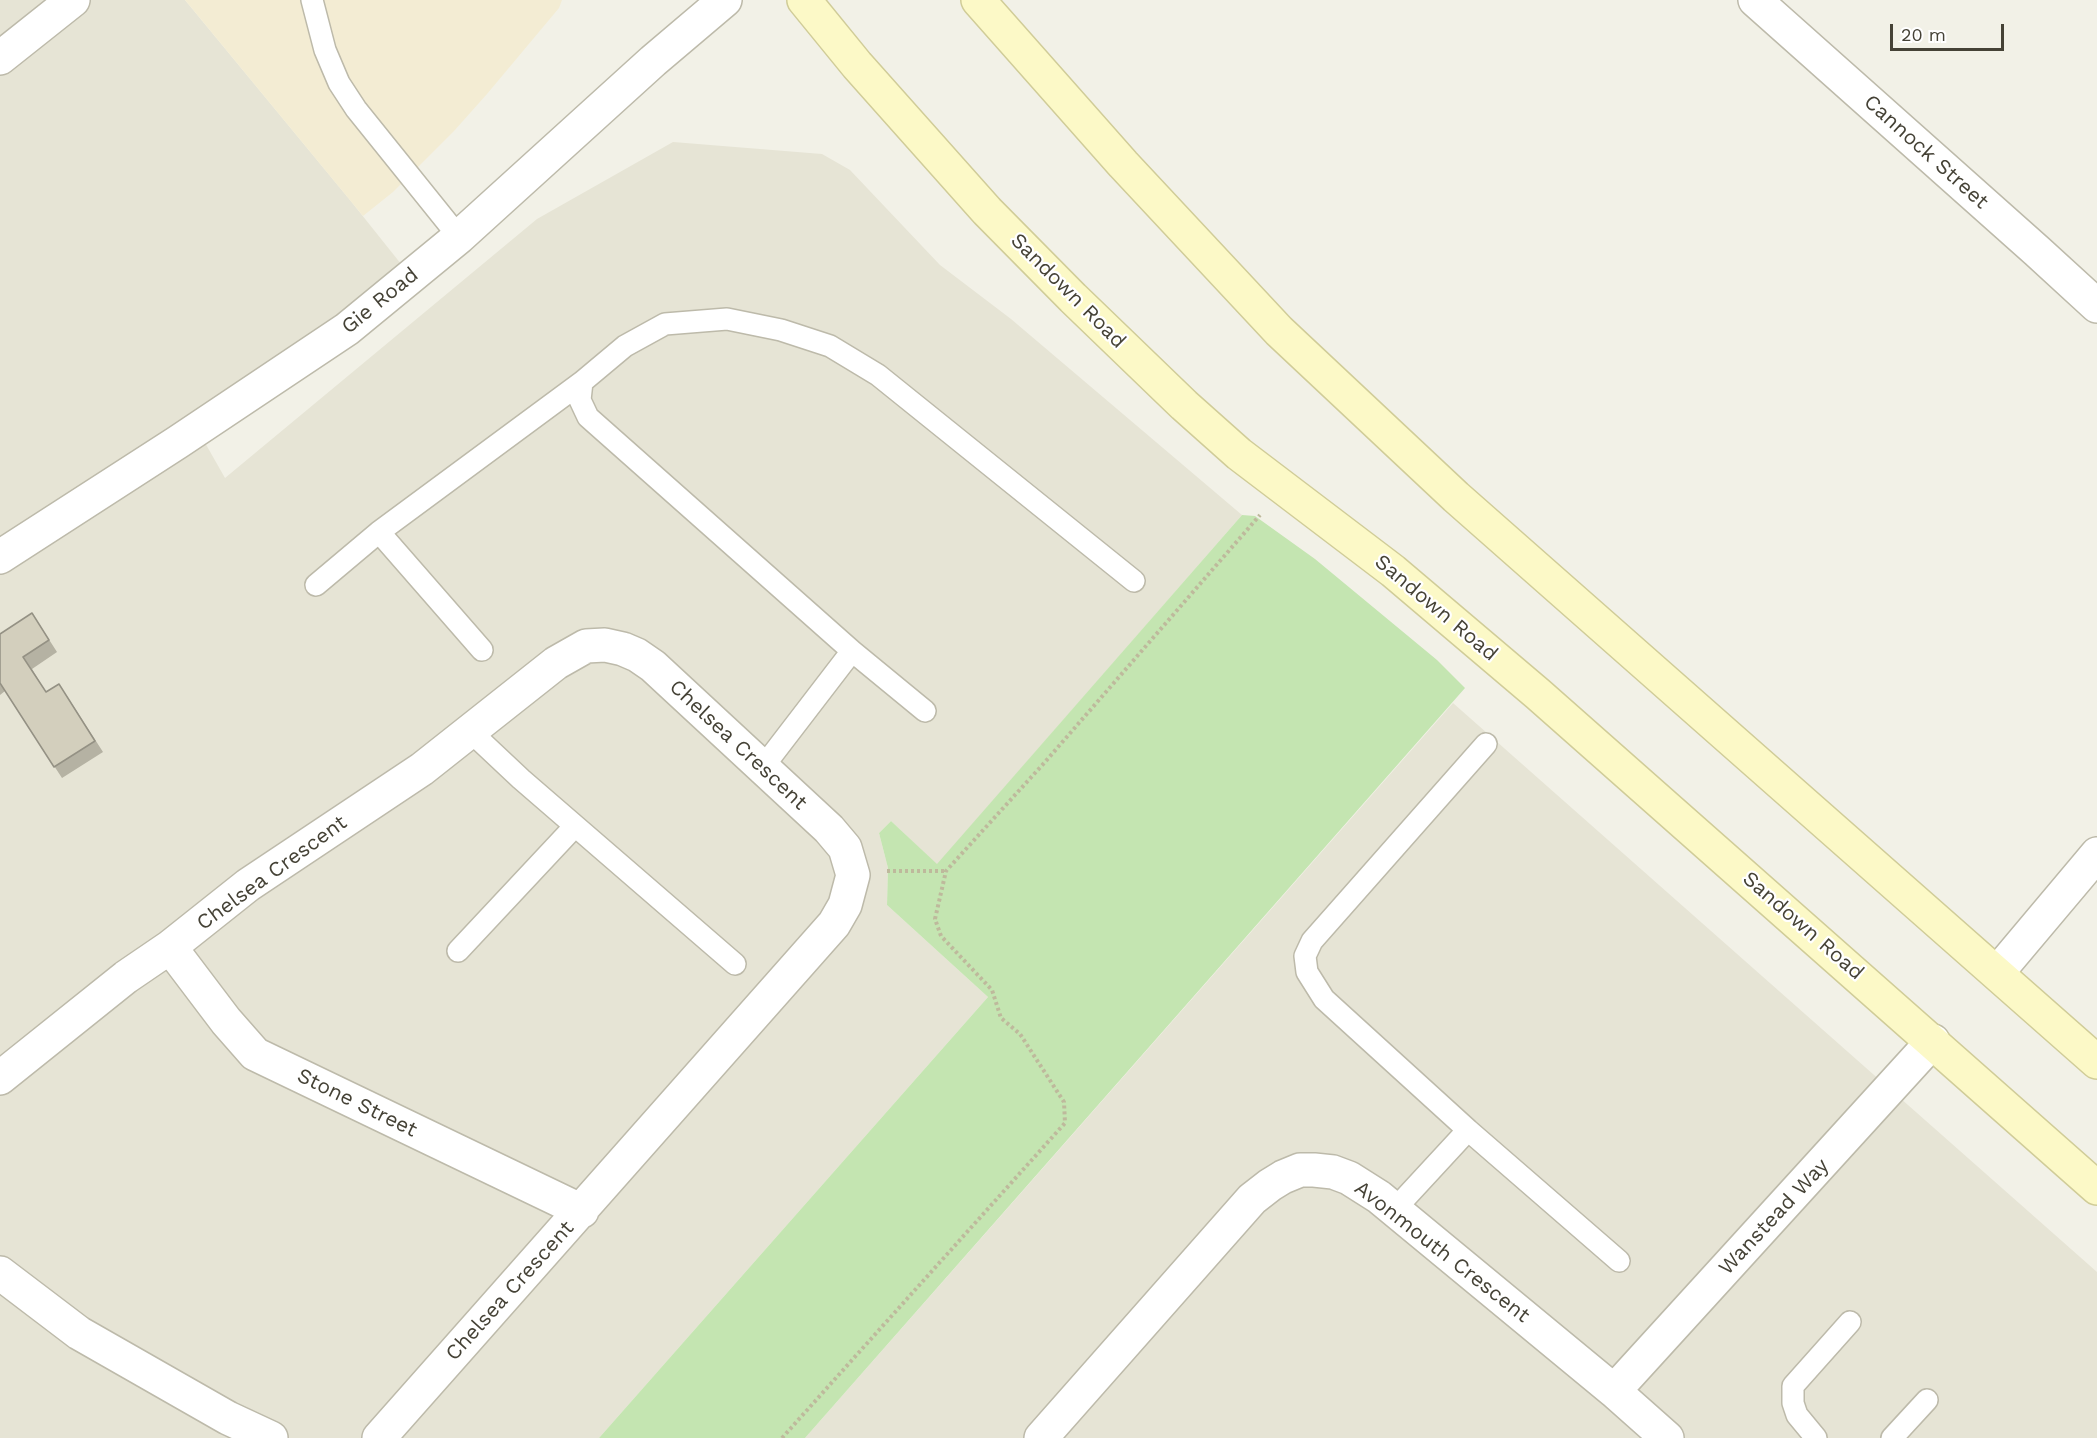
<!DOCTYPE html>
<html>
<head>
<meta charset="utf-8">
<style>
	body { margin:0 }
	#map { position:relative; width:2097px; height:1438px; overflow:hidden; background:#f2f1e7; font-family:"Work Sans",sans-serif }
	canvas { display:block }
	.scale { position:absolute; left:1890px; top:24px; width:114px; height:27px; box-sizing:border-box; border:3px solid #454236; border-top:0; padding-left:8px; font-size:18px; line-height:21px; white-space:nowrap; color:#454236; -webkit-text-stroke:4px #fff; paint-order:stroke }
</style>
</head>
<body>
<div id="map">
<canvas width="2097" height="1438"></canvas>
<div class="scale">20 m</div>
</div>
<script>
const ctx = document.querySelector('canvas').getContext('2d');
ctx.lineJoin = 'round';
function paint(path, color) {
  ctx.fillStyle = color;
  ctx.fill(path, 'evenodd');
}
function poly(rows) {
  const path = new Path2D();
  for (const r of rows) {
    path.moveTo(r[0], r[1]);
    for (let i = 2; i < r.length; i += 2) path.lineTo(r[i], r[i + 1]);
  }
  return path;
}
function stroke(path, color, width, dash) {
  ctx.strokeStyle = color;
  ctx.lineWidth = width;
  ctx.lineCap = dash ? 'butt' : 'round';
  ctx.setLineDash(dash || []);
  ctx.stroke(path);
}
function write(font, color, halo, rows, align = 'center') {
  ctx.font = font + ' "Work Sans",sans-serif';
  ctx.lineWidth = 4.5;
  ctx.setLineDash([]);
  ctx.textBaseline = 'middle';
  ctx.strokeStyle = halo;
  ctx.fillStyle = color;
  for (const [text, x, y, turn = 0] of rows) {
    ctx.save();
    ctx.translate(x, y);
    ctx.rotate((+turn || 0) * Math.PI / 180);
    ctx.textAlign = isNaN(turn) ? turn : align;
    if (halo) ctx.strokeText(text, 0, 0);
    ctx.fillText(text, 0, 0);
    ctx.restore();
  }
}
const residential = poly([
	[0,0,185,0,350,200,413,279,200,434,225,478,537,219,673,142,822,154,850,170,940,265,1011,319,1242,515,937,865,891,821,879,833,888,868,887,905,988,997,599,1438,0,1438],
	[1453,703,2097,1272,2097,1438,805,1438]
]);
const commercial = poly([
	[185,0,562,0,559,8,487,94,454,131,393,192,363,216]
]);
const green = poly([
	[1242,515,1255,516,1315,559,1437,660,1465,688,805,1438,599,1438,988,997,887,905,888,868,879,833,891,821,937,864]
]);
const path = poly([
	[887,871,946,871],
	[782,1438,1065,1123,1064,1102,1020,1034,1001,1018,992,990,941,936,935,919,946,871,1045,762,1260,515]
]);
const service = poly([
	[312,0,325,50,339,83,356,109,459,237],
	[379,532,482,650],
	[316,585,379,532,582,382],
	[852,651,925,711],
	[471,732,521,779,735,964],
	[763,767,852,651,588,417,580,400,582,382,625,346,665,324,727,319,781,330,830,346,878,375,1134,581],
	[458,951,575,826],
	[1468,1130,1619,1261],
	[1395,1209,1468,1130,1324,999,1307,972,1305,956,1312,941,1486,744],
	[1816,1438,1797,1415,1793,1403,1793,1386,1850,1322],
	[1892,1438,1927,1400]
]);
const minor = poly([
	[1755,0,2037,251,2097,306],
	[0,58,73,0],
	[170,947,226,1021,255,1054,582,1211],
	[1997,973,2097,854],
	[0,1078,126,977,170,947,248,885,422,769,556,663,586,646,605,645,623,649,637,655,653,666,829,829,845,848,853,875,845,905,834,924,379,1438],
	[0,1273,79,1333,228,1418,271,1438],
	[1614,1391,1933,1041],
	[1041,1438,1252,1199,1270,1185,1283,1177,1300,1170,1314,1170,1333,1172,1349,1178,1379,1197,1614,1391,1667,1438]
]);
const tertiary = poly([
	[0,557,178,442,347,329,459,237,653,61,725,0]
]);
const secondary = poly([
	[804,0,857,65,987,211,1073,298,1184,405,1239,454,1393,571,1538,694,2097,1188],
	[978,0,1123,164,1279,331,1456,497,2097,1062]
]);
const wall = poly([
	[32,613,57,652,32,669,46,692,67,696,103,752,62,778,5,691,0,695,0,634]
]);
const building = poly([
	[32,613,49,640,23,657,46,692,59,684,95,741,54,767,0,683,0,634,32,613]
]);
const streetNames = [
	["Cannock Street",1926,152,42],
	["Sandown Road",1068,291,45],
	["Gie Road",380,301,-39],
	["Sandown Road",1436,608,40],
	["Chelsea Crescent",738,745,43],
	["Chelsea Crescent",272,873,-36],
	["Sandown Road",1803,926,41],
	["Stone Street",357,1103,26],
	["Wanstead Way",1774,1217,-47],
	["Avonmouth Crescent",1442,1252,38],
	["Chelsea Crescent",510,1291,-48]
];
paint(residential, '#e6e4d5');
paint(commercial, '#f3ecd3');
paint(green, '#c4e5b1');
stroke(service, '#bdbaaa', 24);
stroke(minor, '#bdbaaa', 36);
stroke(tertiary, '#bdbaaa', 36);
stroke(secondary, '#d0cc98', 36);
stroke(path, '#beb99c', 4, [3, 3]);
stroke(service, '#fff', 21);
stroke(minor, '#fff', 33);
stroke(tertiary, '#fff', 33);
stroke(secondary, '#fcf9c7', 33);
paint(wall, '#b5b2a3');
paint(building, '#d3cfbd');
stroke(building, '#949184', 1.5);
write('21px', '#454236', '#fff', streetNames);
</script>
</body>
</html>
